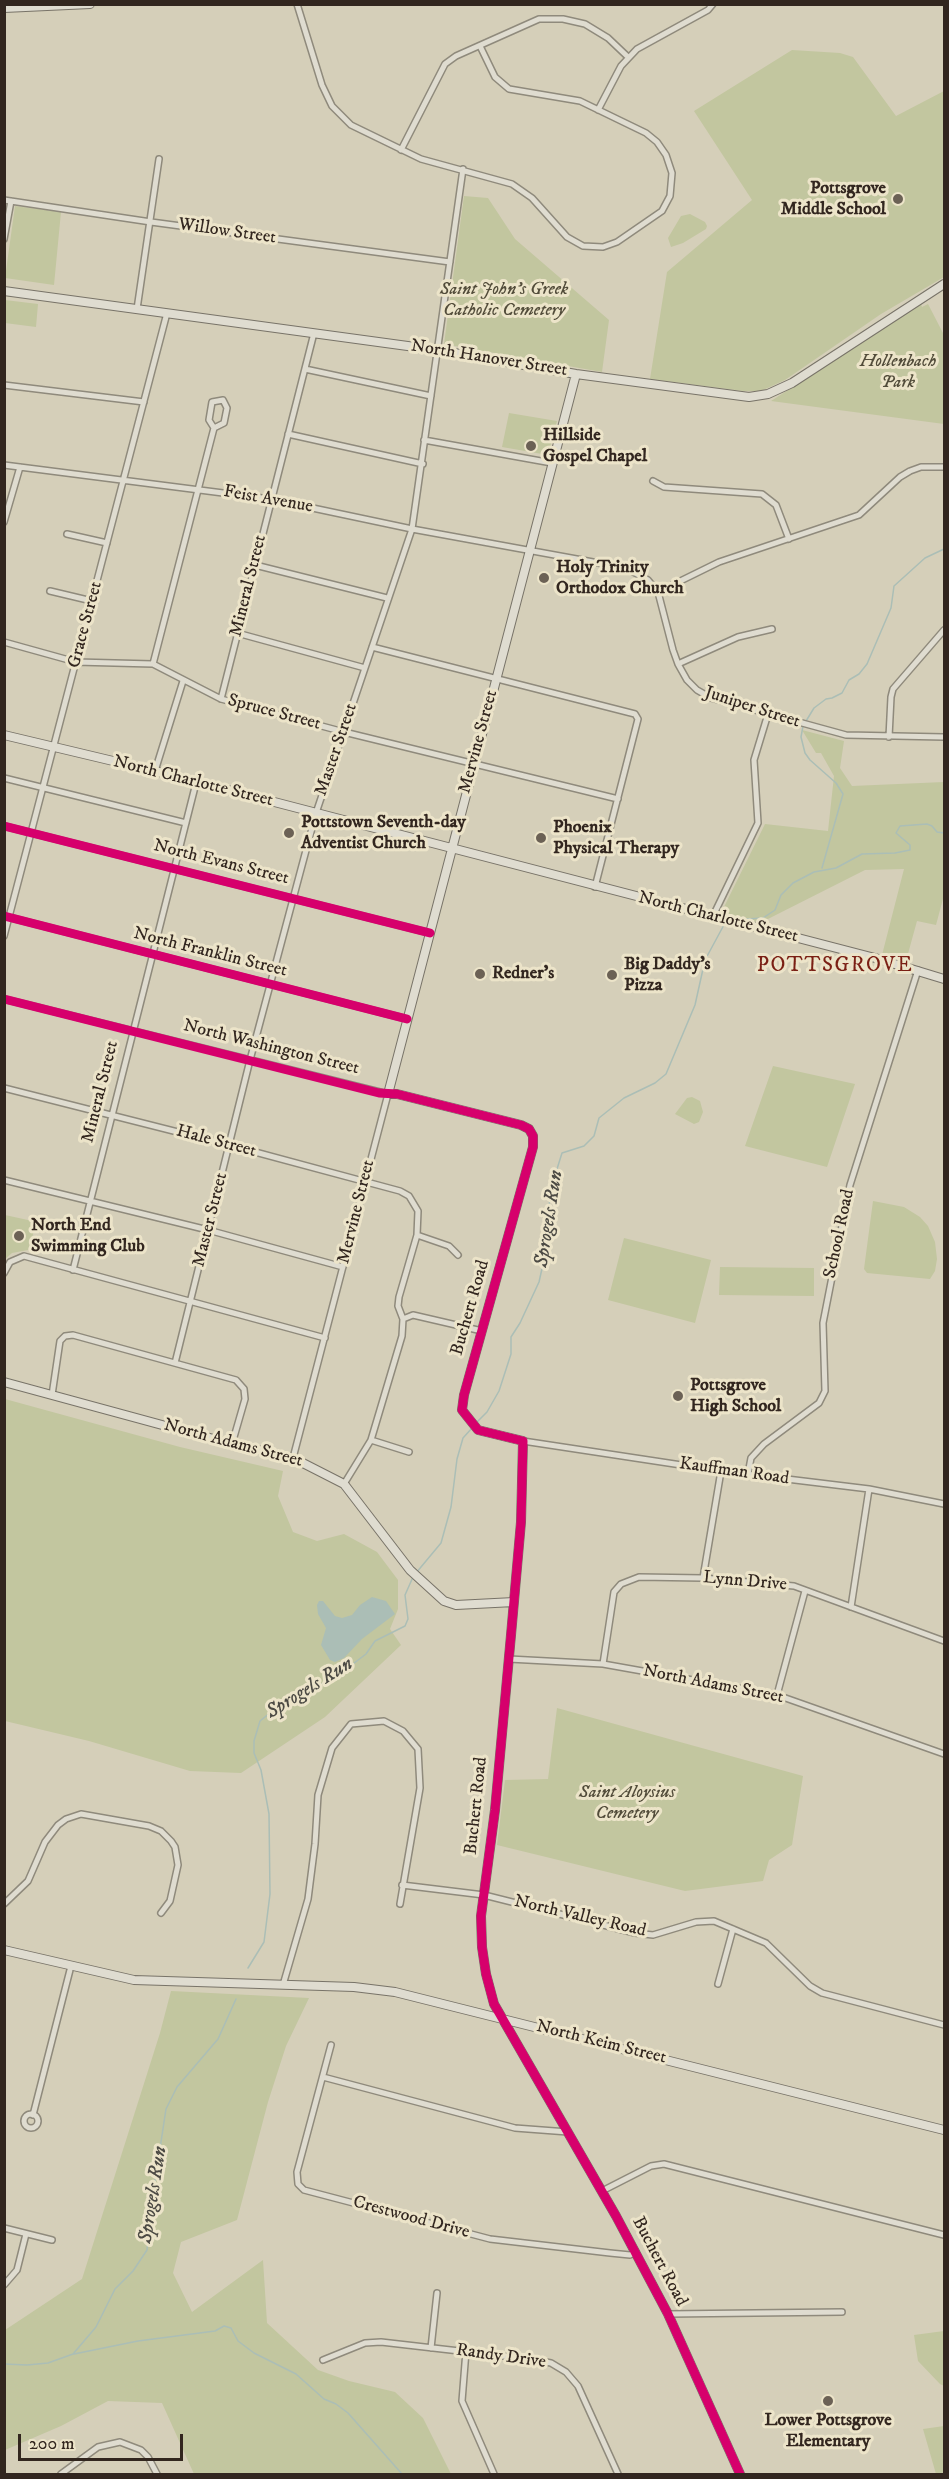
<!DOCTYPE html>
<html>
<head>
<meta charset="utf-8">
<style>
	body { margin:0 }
	#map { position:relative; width:949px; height:2479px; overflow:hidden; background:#d5cfb9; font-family:"IM FELL DW Pica",serif }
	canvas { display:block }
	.frame { position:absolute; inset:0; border:6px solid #32261f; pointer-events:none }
	.scale { position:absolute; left:18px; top:2434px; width:165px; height:27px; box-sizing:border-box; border:3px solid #32261f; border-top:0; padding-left:8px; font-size:18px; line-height:21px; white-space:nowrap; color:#32261f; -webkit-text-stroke:4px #ece4c9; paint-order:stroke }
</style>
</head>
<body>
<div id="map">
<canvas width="949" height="2479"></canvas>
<div class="frame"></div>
<div class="scale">200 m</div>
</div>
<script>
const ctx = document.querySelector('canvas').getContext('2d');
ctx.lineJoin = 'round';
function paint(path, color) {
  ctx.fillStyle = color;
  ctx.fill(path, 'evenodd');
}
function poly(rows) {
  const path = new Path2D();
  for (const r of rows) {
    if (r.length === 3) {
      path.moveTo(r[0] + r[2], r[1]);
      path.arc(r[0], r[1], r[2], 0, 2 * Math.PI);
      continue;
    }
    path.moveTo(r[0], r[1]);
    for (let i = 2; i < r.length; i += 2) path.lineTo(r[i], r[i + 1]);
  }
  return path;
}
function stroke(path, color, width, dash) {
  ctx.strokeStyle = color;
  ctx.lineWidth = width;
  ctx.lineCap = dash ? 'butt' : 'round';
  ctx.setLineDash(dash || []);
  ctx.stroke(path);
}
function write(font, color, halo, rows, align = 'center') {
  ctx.font = font + ' "IM FELL DW Pica",serif';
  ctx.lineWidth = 6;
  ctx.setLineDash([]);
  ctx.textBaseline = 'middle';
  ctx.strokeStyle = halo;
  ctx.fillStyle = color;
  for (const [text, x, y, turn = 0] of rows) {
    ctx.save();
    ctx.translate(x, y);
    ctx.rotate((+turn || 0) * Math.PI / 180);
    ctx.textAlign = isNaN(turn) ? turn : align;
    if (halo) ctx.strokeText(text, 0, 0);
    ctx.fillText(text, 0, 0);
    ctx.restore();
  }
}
const green = poly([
	[792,50,840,53,853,57,896,116,944,91,944,277,881,314,785,380,761,391,743,391,650,379,667,272,752,200,694,111],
	[464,196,488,198,515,239,609,320,602,372,444,344],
	[15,206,61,212,54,285,5,278],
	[690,214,705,222,707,226,706,229,683,243,671,247,668,238,681,216],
	[5,300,38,304,36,327,5,323],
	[921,304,922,307,928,304,944,335,944,424,771,401],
	[509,413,557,421,548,455,502,447],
	[802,730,844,741,840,768,852,786,944,782,944,895,936,925,917,921,906,961,882,955,904,869,865,870,758,924,724,912,724,907,765,824,828,831,834,776,821,753,816,753],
	[773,1066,855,1084,827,1167,745,1146],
	[692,1097,700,1101,703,1112,699,1122,694,1124,675,1114,687,1098],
	[873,1201,904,1207,920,1217,928,1226,935,1242,937,1259,935,1271,930,1279,867,1273,864,1269],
	[5,1215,37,1222,28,1250,12,1253,5,1259],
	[624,1238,711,1260,695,1323,608,1300],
	[720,1267,814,1268,814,1296,719,1295],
	[5,1399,180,1447,283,1471,278,1496,293,1532,317,1541,344,1534,377,1552,398,1580,398,1609,390,1629,401,1645,325,1717,241,1773,190,1771,89,1741,5,1721],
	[557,1708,803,1776,792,1845,769,1860,763,1881,685,1891,497,1845,505,1780,548,1779],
	[171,1991,309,1998,286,2046,268,2102,237,2220,181,2242,173,2273,192,2312,263,2260,267,2323,318,2370,349,2381,395,2392,423,2418,451,2474,194,2474,162,2403,108,2401,61,2426,5,2450,5,2330,82,2279,160,2033],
	[944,2331,944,2386,940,2384,918,2361,914,2335],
	[944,2426,944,2474,936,2474,923,2429]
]);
const water = poly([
	[372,1597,386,1601,395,1614,362,1639,344,1658,335,1662,330,1660,321,1645,326,1628,318,1614,317,1605,319,1601,323,1601,335,1616,342,1618,352,1615,360,1605]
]);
const stream = poly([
	[822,868,843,794,836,783,810,760,805,753,801,737,803,726,814,708,826,699,832,698,842,693,849,680,859,674,867,664,891,608,894,586,925,558,944,549],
	[730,917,746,919,763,918,775,910,781,895,793,883,814,872,836,868,862,854,895,853,910,850,910,845,896,833,900,826,927,824,932,826,937,832,944,833],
	[477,1422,487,1412,499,1391,511,1354,511,1337,520,1323,539,1282,548,1242,547,1219,552,1185,562,1153,584,1146,594,1136,599,1118,624,1098,655,1083,666,1074,695,1005,705,960,725,923],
	[416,1573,441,1543,451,1507,457,1459,463,1438,472,1428],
	[248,1968,264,1942,270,1894,269,1814,261,1770,254,1753,254,1741,260,1721,281,1704,336,1677,366,1654,375,1641,405,1626,408,1619,405,1595,413,1577],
	[74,2354,138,2341,215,2331,224,2326,231,2328,238,2341,254,2353,296,2374,324,2399,336,2404,348,2413,402,2474],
	[4,2364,27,2365,48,2363,73,2354,96,2327,115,2289,133,2271,147,2250,151,2208,166,2109,177,2087,218,2039,236,1999]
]);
const street = poly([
	[297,4,322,85,332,106,351,125,421,159,512,184,532,198,567,237,583,246,603,247,617,242,662,211,670,196,672,173,666,155,657,142,646,133,580,101,509,89,495,77,480,46],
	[598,110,621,66,637,49,708,10,713,4],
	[401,150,445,64,456,56,539,19,563,19,585,24,608,38,628,57],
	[4,200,151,222,450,262],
	[4,239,11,201],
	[137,309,159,159],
	[305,369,431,396],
	[4,385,144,402],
	[288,434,423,464],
	[424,440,552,463],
	[4,465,270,499,412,529,626,568,648,580,658,592,673,650,678,664,687,680,697,690,711,698,846,735,944,737],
	[653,481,664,487,762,494,776,505,789,539],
	[4,522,20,467],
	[67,534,107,543],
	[255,565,387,598],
	[50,591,92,601],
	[658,592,719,562,859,515,900,477,910,471,921,467,944,467],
	[237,633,365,668],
	[4,642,76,662,153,664,221,699,344,732,618,799],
	[372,647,635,714,638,719,595,887],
	[153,664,214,428,209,420,212,402,223,400,227,408,224,423,214,428],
	[678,664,738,637,772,629],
	[221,699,314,333],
	[889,737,891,697,893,689,944,630],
	[155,771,183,681],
	[4,778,186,823],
	[4,826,430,933],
	[4,916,407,1019],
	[713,916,758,823,754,760,768,714],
	[4,936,167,313],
	[4,999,388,1094,293,1458],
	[4,1088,229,1145,400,1191,409,1196,418,1211,417,1235,399,1297,398,1306,403,1319,402,1336,371,1440,344,1484],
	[4,1180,208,1230,343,1267],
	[417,1235,449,1246,458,1255],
	[73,1270,196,783],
	[4,1273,10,1262,24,1256,325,1338],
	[403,1319,413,1315,482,1331],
	[175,1363,250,1060,316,813,412,529,463,169],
	[52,1395,60,1341,65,1336,73,1335,236,1380,244,1389,245,1399,232,1444],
	[371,1440,409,1452],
	[523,1441,721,1471,869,1489,944,1504],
	[748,1474,751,1458,764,1444,819,1403,825,1391,823,1323,850,1185,918,970],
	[703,1578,721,1471],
	[851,1607,869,1489],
	[509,1659,603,1664,777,1695,944,1754],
	[603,1664,614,1592,621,1584,639,1577,703,1578,794,1586,944,1641],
	[777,1695,805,1591],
	[402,1885,484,1895,635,1933,653,1935,696,1922,714,1921,766,1943,810,1986,822,1993,944,2025],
	[4,1904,28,1881,45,1842,58,1825,66,1819,81,1814,149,1826,161,1831,171,1841,175,1847,178,1865,170,1901,161,1913],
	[718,1984,733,1929],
	[283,1985,308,1899,315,1844,318,1795,332,1748,351,1724,384,1721,403,1731,418,1749,420,1788,400,1904],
	[331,2045,297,2172,298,2184,304,2190,490,2239,610,2253,630,2255,636,2252],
	[323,2077,515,2128,568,2132],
	[31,2121,7],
	[33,2115,71,1966],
	[602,2191,651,2166,664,2164,944,2235],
	[4,2228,52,2240],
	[4,2285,17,2270,26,2234],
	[668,2314,842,2312],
	[431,2348,437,2293],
	[466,2351,462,2401,494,2474],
	[323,2360,365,2343,381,2342,529,2359,551,2363,566,2372,578,2386,618,2474],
	[61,2474,98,2447,120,2442,141,2450,148,2457,157,2474]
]);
const secondary = poly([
	[4,8,90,4],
	[4,291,437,350,576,374,749,397,768,394,792,383,944,284],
	[576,374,388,1094,397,1094,521,1125,529,1129,533,1136,533,1147,464,1395,462,1410,478,1430,523,1441,521,1522,511,1635,495,1810,481,1916,482,1947,486,1974,494,2004,616,2216,668,2314,740,2474],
	[4,735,155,771,875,958,944,979],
	[4,1382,232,1444,293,1458,344,1484,410,1570,444,1601,456,1605,514,1602],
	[4,1950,134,1980,354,1987,395,1992,944,2130]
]);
const cycleway = poly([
	[4,826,430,933],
	[4,916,407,1019],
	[4,999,379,1093,397,1094,521,1125,529,1129,533,1136,533,1147,464,1395,462,1410,478,1430,523,1441,521,1522,511,1635,495,1810,481,1916,482,1947,486,1974,494,2004,616,2216,668,2314,740,2474]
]);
const markers = [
	[898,199,6,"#6b6155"],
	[531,446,6,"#6b6155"],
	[544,578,6,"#6b6155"],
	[289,833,6,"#6b6155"],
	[541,838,6,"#6b6155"],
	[480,974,6,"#6b6155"],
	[612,975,6,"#6b6155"],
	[19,1236,6,"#6b6155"],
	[678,1396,6,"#6b6155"],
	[828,2401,6,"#6b6155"]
];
const poiNames = [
	["Pottsgrove",886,189,"right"],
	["Middle School",886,210,"right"],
	["Hillside",543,436],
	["Gospel Chapel",543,457],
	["Holy Trinity",556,568],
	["Orthodox Church",556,589],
	["Pottstown Seventh-day",301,823],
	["Adventist Church",301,844],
	["Phoenix",553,828],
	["Physical Therapy",553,849],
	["Big Daddy's",624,965],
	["Pizza",624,986],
	["Redner's",492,974],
	["North End",31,1226],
	["Swimming Club",31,1247],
	["Pottsgrove",690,1386],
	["High School",690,1407],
	["Lower Pottsgrove",828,2421,"center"],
	["Elementary",828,2442,"center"]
];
const streetNames = [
	["Willow Street",227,232,8],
	["North Hanover Street",489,359,9],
	["Feist Avenue",268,500,10],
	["Mineral Street",249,586,-76],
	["Grace Street",86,625,-75],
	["Juniper Street",752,708,18],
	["Spruce Street",274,713,15],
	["Mervine Street",479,742,-75],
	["Master Street",337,750,-71],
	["North Charlotte Street",193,782,14],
	["North Evans Street",221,863,14],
	["North Charlotte Street",718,918,14],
	["North Franklin Street",210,953,14],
	["North Washington Street",271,1048,14],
	["Mineral Street",101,1092,-76],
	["Hale Street",216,1142,15],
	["Mervine Street",357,1212,-76],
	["Master Street",211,1220,-76],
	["School Road",840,1234,-78],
	["Buchert Road",471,1308,-74],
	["North Adams Street",233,1444,15],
	["Kauffman Road",734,1472,8],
	["Lynn Drive",745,1582,5],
	["North Adams Street",713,1685,11],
	["Buchert Road",477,1806,-84],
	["North Valley Road",580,1917,13],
	["North Keim Street",601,2043,14],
	["Crestwood Drive",411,2218,15],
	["Buchert Road",659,2262,62],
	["Randy Drive",501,2357,8]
];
const parkNames = [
	["Saint John's Greek",504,290],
	["Catholic Cemetery",504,311],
	["Hollenbach",898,362],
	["Park",898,383],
	["Saint Aloysius",627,1793],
	["Cemetery",627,1814]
];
const waterNames = [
	["Sprogels Run",550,1219,-81],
	["Sprogels Run",310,1689,-32],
	["Sprogels Run",154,2195,-81]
];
const quarterNames = [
	["POTTSGROVE",835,967]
];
paint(green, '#c2c69f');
paint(water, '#abbeb6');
stroke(stream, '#abbeb6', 1.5);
stroke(street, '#8f8a7c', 8);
stroke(secondary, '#787368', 10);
stroke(street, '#dfdcd0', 5);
stroke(secondary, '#dfdcd0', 8);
stroke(cycleway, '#d6006c', 9);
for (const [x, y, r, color] of markers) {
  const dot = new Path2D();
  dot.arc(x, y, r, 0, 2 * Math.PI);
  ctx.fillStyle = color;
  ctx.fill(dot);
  stroke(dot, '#ece4c9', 2);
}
write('bold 18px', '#32261f', '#ece4c9', poiNames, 'left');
write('18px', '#32261f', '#ece4c9', streetNames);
write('italic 18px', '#524c3a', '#ece4c9', parkNames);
write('italic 20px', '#4c4a44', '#ece4c9', waterNames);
ctx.letterSpacing = '1.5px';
write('21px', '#7a1f14', '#ece4c9', quarterNames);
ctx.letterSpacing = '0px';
</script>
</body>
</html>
